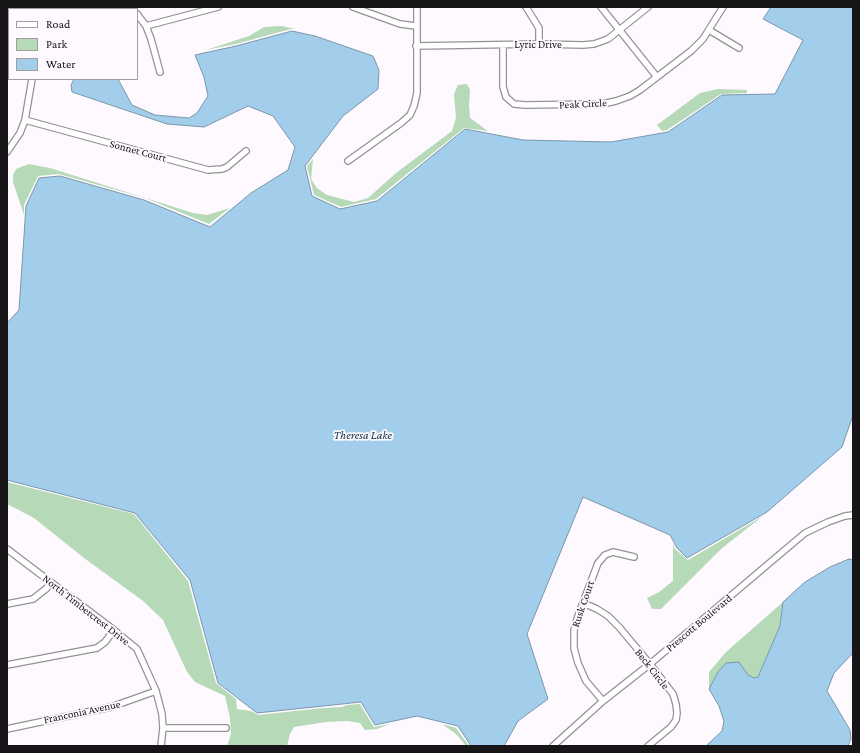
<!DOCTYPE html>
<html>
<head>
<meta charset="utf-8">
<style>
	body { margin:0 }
	#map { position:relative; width:860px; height:753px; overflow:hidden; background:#fdf9fe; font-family:"Crimson Pro",serif }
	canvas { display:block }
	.frame { position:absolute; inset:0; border:8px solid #171517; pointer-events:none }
	.legend { position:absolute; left:8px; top:8px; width:130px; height:72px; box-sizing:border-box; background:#fdf9fe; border:1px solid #a19ea2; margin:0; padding:5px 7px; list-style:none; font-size:12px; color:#171517 }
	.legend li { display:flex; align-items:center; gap:8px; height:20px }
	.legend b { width:20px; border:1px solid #a19ea2 }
</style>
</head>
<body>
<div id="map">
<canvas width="860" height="753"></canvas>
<div class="frame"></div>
<ul class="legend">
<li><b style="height:5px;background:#fff"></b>Road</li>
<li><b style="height:11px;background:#b6d9b8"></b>Park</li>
<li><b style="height:11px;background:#a3ceeb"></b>Water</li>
</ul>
</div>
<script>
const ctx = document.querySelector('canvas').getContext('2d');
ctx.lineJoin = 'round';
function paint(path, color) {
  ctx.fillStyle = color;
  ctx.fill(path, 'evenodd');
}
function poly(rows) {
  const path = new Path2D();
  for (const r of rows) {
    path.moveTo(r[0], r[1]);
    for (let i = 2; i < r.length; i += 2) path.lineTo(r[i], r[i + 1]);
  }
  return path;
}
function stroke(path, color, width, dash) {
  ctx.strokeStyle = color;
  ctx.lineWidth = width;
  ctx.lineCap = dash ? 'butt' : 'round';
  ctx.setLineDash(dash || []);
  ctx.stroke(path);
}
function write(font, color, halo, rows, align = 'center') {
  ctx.font = font + ' "Crimson Pro",serif';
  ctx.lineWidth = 3.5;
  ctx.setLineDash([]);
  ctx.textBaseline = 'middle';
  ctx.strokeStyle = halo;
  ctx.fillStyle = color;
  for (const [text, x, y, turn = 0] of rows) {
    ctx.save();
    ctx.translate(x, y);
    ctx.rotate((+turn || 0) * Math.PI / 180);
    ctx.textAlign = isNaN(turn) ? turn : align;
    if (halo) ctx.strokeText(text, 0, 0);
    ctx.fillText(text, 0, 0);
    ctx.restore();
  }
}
const green = poly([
	[282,26,295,29,291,29,236,44,206,50,249,36,264,27],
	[467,84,470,90,469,105,470,118,488,131,464,128,376,199,341,207,314,195,307,166,313,159,311,179,317,188,327,195,354,202,368,198,396,173,452,131,456,118,454,94,458,85],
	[718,89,747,90,747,93,721,94,667,130,662,131,657,125,700,93],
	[29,164,50,168,193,213,207,215,230,208,209,224,145,198,59,174,38,176,24,205,24,215,13,182,13,175,16,169],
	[7,482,134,514,188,581,216,683,236,699,237,709,251,711,258,715,323,708,342,707,347,705,360,704,374,727,390,724,377,729,365,730,360,723,348,721,326,722,294,727,290,734,287,746,227,746,231,734,230,718,225,696,195,682,187,672,163,620,143,601,84,558,34,518,7,504],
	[763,516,721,549,661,609,652,609,647,598,659,592,673,581,673,544,675,549,688,560],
	[783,602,780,626,758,677,754,678,748,675,739,662,718,672,709,689,709,672,726,652],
	[442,724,456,728,469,746,466,746,456,734]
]);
const water = poly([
	[771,7,853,7,853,415,842,447,767,512,687,558,677,548,670,535,583,497,527,634,548,699,518,721,504,746,471,746,458,726,417,716,375,725,361,702,257,713,218,683,190,580,135,513,7,480,7,323,19,310,26,206,39,178,60,176,144,200,210,227,251,193,288,170,295,147,273,116,248,106,204,127,167,124,72,92,71,85,74,79,118,79,132,105,155,115,189,118,197,113,208,96,204,77,195,55,236,46,292,31,315,36,373,56,379,70,378,89,343,116,305,166,312,196,340,209,377,201,465,129,523,140,611,142,668,132,722,95,775,94,803,40,763,19,771,7],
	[849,559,853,560,853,653,834,673,827,691,850,730,851,739,848,746,706,746,722,731,724,721,719,706,709,689,718,672,726,663,739,662,748,675,754,678,758,677,780,626,783,602,805,582,830,567,849,559]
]);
const minor = poly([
	[45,7,48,9],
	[130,7,132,9],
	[353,7,400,24,416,26],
	[526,7,539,28,539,44],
	[601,7,657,77],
	[62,9,64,7],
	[137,14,146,26,151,39,160,72],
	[146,26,218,7],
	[709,30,739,48],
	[416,46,539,44,583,45,594,44,608,39,648,7],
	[503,46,503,87,506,97,514,104,525,105,602,104,616,101,630,96,640,90,691,51,703,39,723,7],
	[7,49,9,50],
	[25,120,208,170,222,169,227,167,246,151],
	[7,152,20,133,25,120,32,79],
	[348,161,401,123,410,115,414,106,417,93,417,7],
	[7,549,114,630,137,649,156,691,162,714,163,728,161,746],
	[583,603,597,609,608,616,619,627,650,664,673,694,676,704,677,713,676,720,671,727,648,746],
	[7,604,33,599,47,588,50,582],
	[7,665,97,648,105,642,114,630],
	[603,701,586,681,578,663,574,648,574,630,578,616,598,563,605,555,613,552,634,557],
	[163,728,226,728],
	[7,729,111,707,156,691],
	[553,746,603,701,650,664,805,533,828,522,845,516,853,515]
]);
const streetNames = [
	["Lyric Drive",538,45],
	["Peak Circle",583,104,-3],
	["Sonnet Court",138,151,15],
	["Rusk Court",583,604,-71],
	["North Timbercrest Drive",86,610,38],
	["Prescott Boulevard",699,623,-40],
	["Beck Circle",652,669,52],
	["Franconia Avenue",82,712,-12]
];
const waterNames = [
	["Theresa Lake",363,435]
];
paint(green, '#b6d9b8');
paint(water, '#a3ceeb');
stroke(water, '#7996ab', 1);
stroke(minor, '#959196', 8);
stroke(minor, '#fff', 5.5);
write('11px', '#171517', '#fdf9fe', streetNames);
write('italic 12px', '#0a2e42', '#fdf9fe', waterNames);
</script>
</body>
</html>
